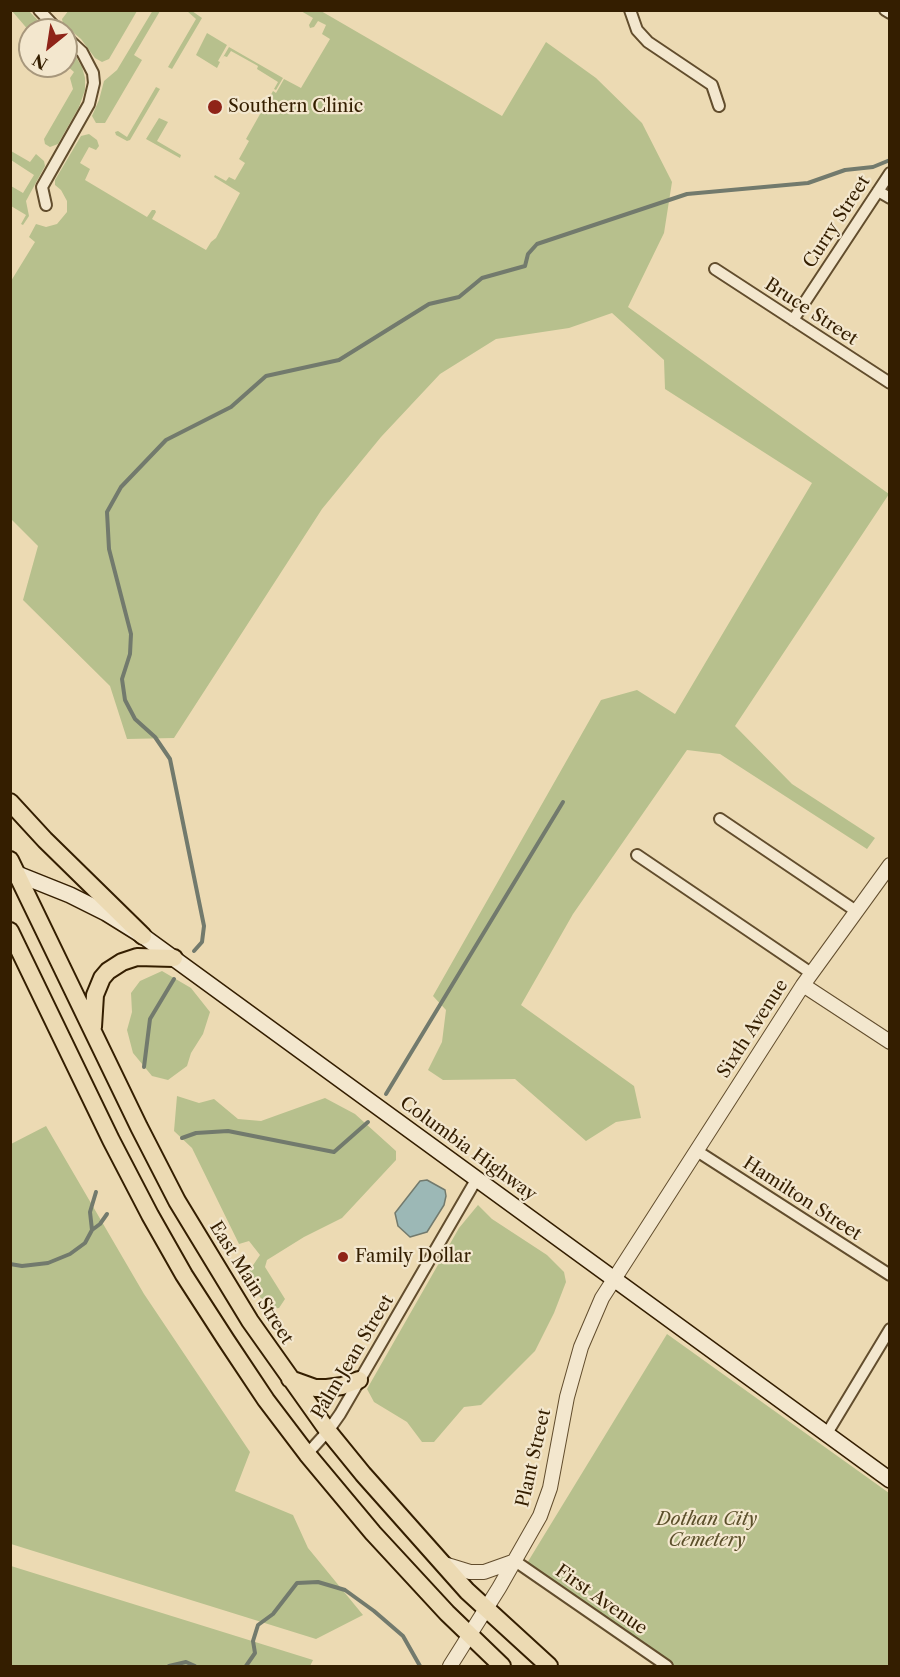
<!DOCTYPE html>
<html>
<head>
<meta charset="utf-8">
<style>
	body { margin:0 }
	#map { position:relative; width:900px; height:1677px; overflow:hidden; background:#ecdab3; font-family:"Libre Caslon Text",serif }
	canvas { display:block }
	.frame { position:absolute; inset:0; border:12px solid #341e00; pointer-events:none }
	.north { position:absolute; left:18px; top:18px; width:60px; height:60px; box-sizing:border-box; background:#f3e7ce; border:2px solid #a7977c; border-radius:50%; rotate:210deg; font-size:16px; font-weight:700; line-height:24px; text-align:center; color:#341e00 }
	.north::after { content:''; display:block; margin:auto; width:21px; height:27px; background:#8f2418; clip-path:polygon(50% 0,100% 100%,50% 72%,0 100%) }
</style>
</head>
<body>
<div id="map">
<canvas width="900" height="1677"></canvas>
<div class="frame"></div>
<div class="north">N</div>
</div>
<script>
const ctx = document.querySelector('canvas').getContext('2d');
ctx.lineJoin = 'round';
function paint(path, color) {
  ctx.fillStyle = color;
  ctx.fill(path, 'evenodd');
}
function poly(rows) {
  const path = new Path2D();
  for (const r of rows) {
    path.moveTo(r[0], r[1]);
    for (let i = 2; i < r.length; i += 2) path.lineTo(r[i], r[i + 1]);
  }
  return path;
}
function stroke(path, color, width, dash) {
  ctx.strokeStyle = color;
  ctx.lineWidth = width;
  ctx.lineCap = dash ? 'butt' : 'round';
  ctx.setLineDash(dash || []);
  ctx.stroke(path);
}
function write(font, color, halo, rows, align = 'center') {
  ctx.font = font + ' "Libre Caslon Text",serif';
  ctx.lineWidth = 4.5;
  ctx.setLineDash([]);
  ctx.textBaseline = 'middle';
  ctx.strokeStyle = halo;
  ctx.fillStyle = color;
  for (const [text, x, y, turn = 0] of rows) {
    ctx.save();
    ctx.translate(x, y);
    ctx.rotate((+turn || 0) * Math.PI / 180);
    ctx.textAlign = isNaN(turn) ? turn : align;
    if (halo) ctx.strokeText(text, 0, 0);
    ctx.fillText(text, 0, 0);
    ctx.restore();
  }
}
const green = poly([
	[69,10,137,10,137,11,109,59,102,62,95,58,81,39,63,24,62,19],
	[153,10,160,11,134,55,142,60,105,123,96,123,92,116,99,100,104,81,117,70],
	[12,11,29,11,47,30,30,30,30,32],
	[187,11,192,11,202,18,172,69,168,67,196,19],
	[301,11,321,11,502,116,546,42,596,78,642,123,672,182,664,233,628,307,889,494,735,726,792,784,875,838,867,849,720,754,687,750,573,914,521,1005,634,1086,641,1118,616,1122,586,1141,515,1079,443,1080,428,1070,442,1042,446,1010,433,996,601,700,637,690,675,714,812,483,665,389,664,360,612,313,569,328,496,339,440,374,381,437,322,509,174,738,127,739,110,686,23,600,38,546,11,519,11,281,35,242,29,237,36,224,46,227,57,224,67,212,67,201,61,190,55,185,55,180,81,136,89,134,97,140,99,146,96,150,89,147,80,163,90,169,85,180,147,217,152,210,155,210,156,212,152,219,206,250,211,242,216,238,240,193,214,177,215,175,226,181,229,177,235,180,245,163,239,159,249,141,246,139,273,91,276,93,284,79,301,88,330,39,322,34,326,25,318,21,314,27,310,28,309,25,313,18],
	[207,33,227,45,218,61,220,62,217,68,196,55],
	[229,47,283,78,276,90,274,89,278,82,257,69,258,66,231,51,227,57,224,56,222,59],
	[66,48,76,57,82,67,85,78,85,90,79,107,58,144,50,147,45,144,44,139,73,89,70,78,74,72,66,65],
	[156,87,160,89,130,140,127,141,116,135,115,132,118,131,127,137],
	[159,118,168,122,157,141,181,155,180,158,146,139],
	[11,151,30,162,36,154,44,161,45,166,26,201,29,216,23,225,21,224,26,215,11,206,11,186,23,193,34,175,11,160],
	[162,971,191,988,210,1012,203,1034,191,1053,187,1066,168,1080,152,1076,133,1053,127,1030,132,1012,131,993,140,981],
	[177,1096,199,1103,214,1099,238,1119,261,1121,325,1098,355,1114,396,1151,396,1160,342,1218,304,1237,267,1260,265,1267,285,1299,279,1308,269,1309,245,1277,260,1255,249,1241,239,1244,192,1148,174,1131],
	[46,1126,144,1294,250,1452,235,1491,293,1515,308,1548,363,1615,316,1639,11,1544,11,1144],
	[478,1205,492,1219,547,1255,564,1272,566,1282,554,1313,535,1351,481,1405,464,1407,434,1442,422,1442,407,1422,374,1402,367,1389,459,1228],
	[667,1334,889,1493,889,1666,656,1666,521,1573],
	[10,1566,11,1566,313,1660,310,1666,11,1666]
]);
const water = poly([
	[427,1180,445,1190,446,1196,444,1205,427,1232,410,1237,398,1226,395,1213,420,1181,427,1180]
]);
const stream = poly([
	[194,951,202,942,204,926,170,759,155,737,135,719,125,700,122,679,130,654,131,634,109,549,107,512,121,487,166,440,231,407,266,376,339,360,429,304,459,297,482,278,525,266,528,254,537,244,687,194,808,183,845,170,873,167,890,160],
	[144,1067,150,1019,174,979],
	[386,1094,563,802],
	[182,1138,196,1133,228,1131,334,1152,368,1122],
	[92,1230,100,1224,107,1214],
	[10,1264,22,1266,48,1263,70,1254,85,1243,92,1230,90,1212,96,1192],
	[169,1666,186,1662,195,1666],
	[246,1666,255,1653,253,1641,258,1625,273,1614,297,1583,318,1582,345,1590,374,1611,403,1636,420,1666]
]);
const minor = poly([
	[39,10,58,30],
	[630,10,637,30,648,42,712,85,719,106],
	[885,10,890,13],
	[878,191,890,198],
	[46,205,42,187,89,104,94,83,93,73,82,52,66,37],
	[715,269,890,383],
	[793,320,890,173],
	[720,819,856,911],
	[637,855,811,973],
	[697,1151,890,1275],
	[826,1435,890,1329],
	[307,1454,328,1431,340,1414,476,1180],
	[515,1561,667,1666]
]);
const tertiary = poly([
	[803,985,890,1042],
	[444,1564,470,1572,484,1572,515,1561],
	[450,1666,499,1588,540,1516,550,1488,567,1397,581,1347,602,1298,803,985,890,865]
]);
const secondary = poly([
	[10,871,70,895,106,913,143,936,890,1480]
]);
const primary = poly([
	[10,802,45,840,143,936],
	[10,860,139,1127,177,1201,250,1321,328,1431,363,1474,467,1591,549,1666],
	[10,931,111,1140,150,1215,184,1275,226,1340,266,1400,307,1454,373,1533,447,1613,502,1666],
	[93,1027,95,995,102,978,108,971,122,962,137,957,174,958],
	[290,1379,315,1388,327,1388,342,1386,359,1380]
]);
const markers = [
	[215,107,8,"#8f2418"],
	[343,1257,6,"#8f2418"]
];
const poiNames = [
	["Southern Clinic",228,107],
	["Family Dollar",355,1257]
];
const streetNames = [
	["Curry Street",837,222,-57],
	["Bruce Street",811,312,33],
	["Sixth Avenue",753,1029,-57],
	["Columbia Highway",468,1149,36],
	["Hamilton Street",802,1199,33],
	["East Main Street",251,1283,58],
	["Palm Jean Street",353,1357,-59],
	["Plant Street",534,1458,-77],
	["First Avenue",601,1600,35]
];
const parkNames = [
	["Dothan City",707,1520],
	["Cemetery",707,1541]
];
paint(green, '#b7c08d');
paint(water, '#9cb8b6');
stroke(water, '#727a6d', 1.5);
stroke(stream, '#727a6d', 4);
stroke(minor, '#624d2d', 14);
stroke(tertiary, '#624d2d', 16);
stroke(secondary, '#341e00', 18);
stroke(primary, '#341e00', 20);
stroke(minor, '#f3e7ce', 10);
stroke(tertiary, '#f3e7ce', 14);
stroke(secondary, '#f3e7ce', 15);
stroke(primary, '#ecdab3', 16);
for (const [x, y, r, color] of markers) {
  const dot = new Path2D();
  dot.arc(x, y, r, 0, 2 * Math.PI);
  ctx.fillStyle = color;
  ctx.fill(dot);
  stroke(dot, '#f3e7ce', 2);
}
write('18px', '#341e00', '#f3e7ce', poiNames, 'left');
write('18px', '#341e00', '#f3e7ce', streetNames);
write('italic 18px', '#5b4f2a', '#f3e7ce', parkNames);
</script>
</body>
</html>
